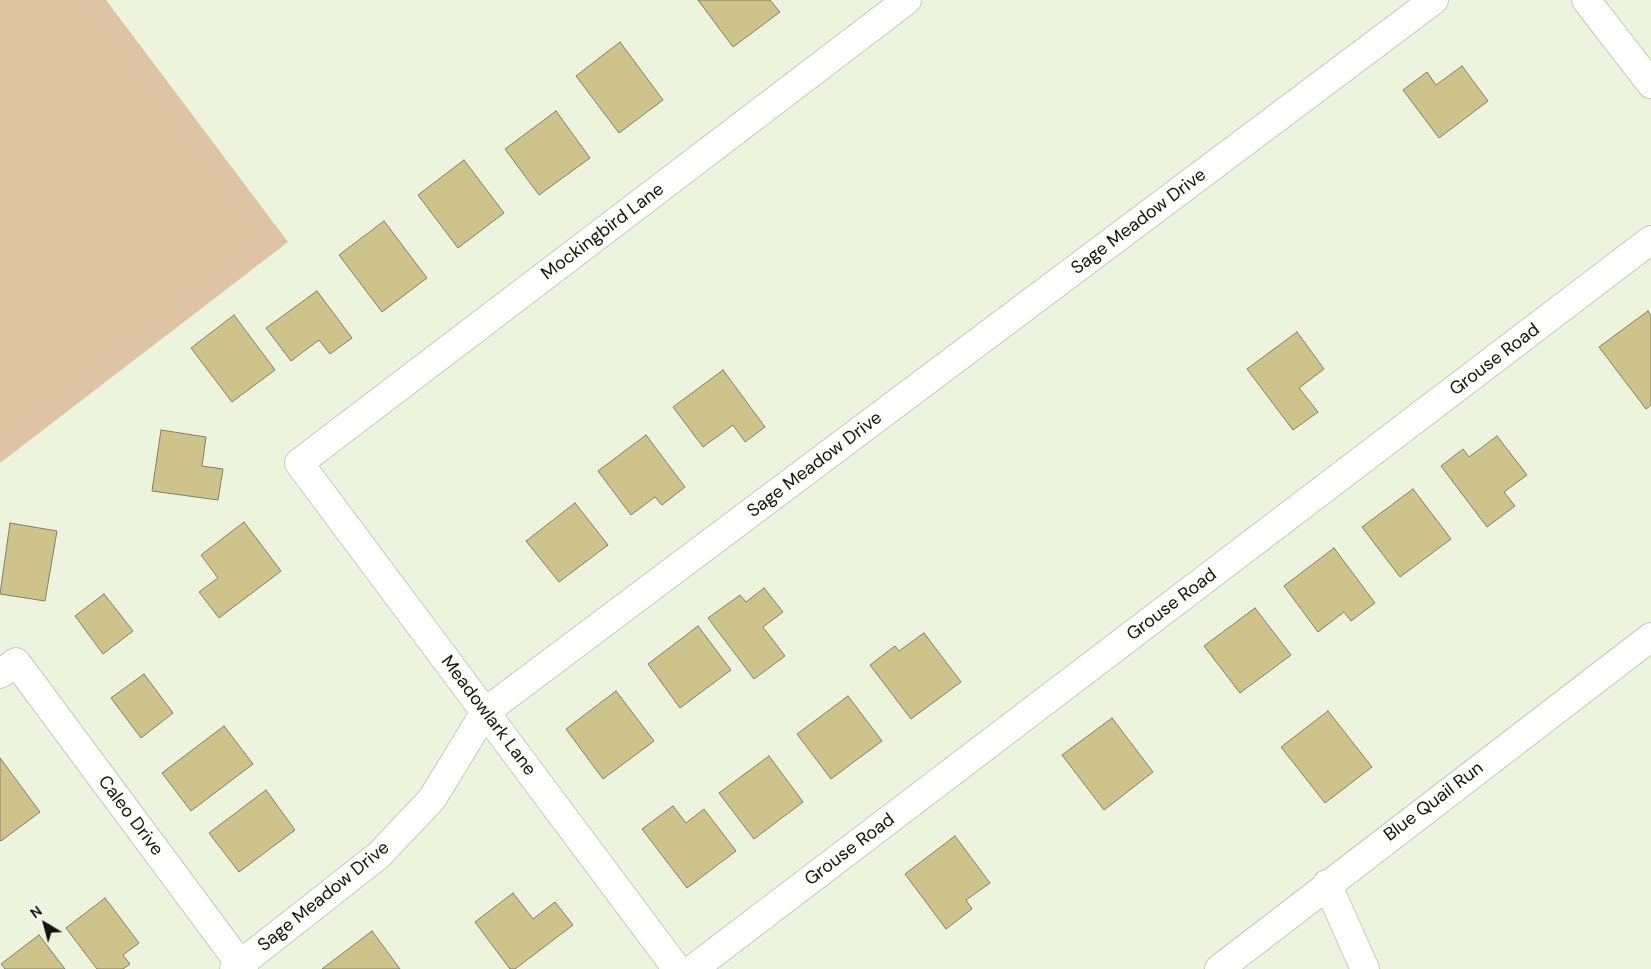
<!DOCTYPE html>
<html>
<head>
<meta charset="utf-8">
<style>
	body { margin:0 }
	#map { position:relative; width:1651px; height:969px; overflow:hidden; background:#ecf4de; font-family:"DM Sans",sans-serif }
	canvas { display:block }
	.north { position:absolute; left:20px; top:899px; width:50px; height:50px; -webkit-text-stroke:4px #fcfff6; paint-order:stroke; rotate:323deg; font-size:14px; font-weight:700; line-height:20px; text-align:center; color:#12150d }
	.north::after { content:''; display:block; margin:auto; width:18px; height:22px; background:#12150d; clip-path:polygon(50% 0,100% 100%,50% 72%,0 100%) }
</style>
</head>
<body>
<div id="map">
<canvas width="1651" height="969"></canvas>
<div class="north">N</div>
</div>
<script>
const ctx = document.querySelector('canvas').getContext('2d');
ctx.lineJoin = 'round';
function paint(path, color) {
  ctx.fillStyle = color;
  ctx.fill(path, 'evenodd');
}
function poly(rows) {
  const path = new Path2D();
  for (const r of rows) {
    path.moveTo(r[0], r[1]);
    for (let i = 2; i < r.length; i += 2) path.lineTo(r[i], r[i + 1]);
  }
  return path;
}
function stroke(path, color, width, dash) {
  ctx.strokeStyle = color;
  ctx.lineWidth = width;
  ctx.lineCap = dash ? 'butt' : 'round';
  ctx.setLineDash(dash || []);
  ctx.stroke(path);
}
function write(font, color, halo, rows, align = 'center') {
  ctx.font = font + ' "DM Sans",sans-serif';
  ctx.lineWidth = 4;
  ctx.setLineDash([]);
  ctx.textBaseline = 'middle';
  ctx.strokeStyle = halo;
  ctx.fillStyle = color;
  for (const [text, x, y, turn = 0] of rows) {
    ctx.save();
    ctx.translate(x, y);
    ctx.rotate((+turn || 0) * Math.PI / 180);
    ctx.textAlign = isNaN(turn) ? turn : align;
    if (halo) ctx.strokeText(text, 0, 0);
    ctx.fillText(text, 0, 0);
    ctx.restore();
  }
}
const green = poly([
	[0,0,106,0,288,242,0,463]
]);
const building = poly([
	[698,0,770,0,780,12,733,47,698,0],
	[620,42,663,100,619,133,576,76,620,42],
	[1462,66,1488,101,1439,138,1403,90,1427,72,1436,85,1462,66],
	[556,111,590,158,539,195,505,149,556,111],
	[464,160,504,213,458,248,418,195,464,160],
	[384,221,427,278,382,312,339,255,384,221],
	[317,291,352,338,330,354,319,340,291,361,266,328,317,291],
	[1648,311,1651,315,1651,405,1646,409,1599,347,1648,311],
	[234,315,275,370,232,402,191,348,234,315],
	[1297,332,1324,369,1299,388,1318,412,1293,430,1247,369,1297,332],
	[723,370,765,427,745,442,733,425,703,447,673,407,723,370],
	[161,430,206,437,202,466,223,469,218,500,152,491,161,430],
	[646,435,685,487,662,505,655,497,631,515,598,471,646,435],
	[1497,436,1527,475,1504,492,1515,506,1487,527,1441,466,1463,449,1469,457,1497,436],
	[1413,489,1451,539,1400,577,1362,527,1413,489],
	[575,503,608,545,559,582,526,541,575,503],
	[244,522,281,571,219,618,199,592,218,578,201,555,244,522],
	[10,523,57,531,45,601,0,594,10,523],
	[1334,548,1375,603,1351,621,1344,612,1318,632,1284,586,1334,548],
	[764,588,783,612,763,627,785,656,754,679,708,618,740,595,746,602,764,588],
	[104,594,133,631,103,654,75,616,104,594],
	[1255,608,1291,655,1240,693,1204,646,1255,608],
	[698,626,731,670,680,708,648,664,698,626],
	[924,633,961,682,911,719,870,665,895,646,899,651,924,633],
	[144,674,173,713,141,738,111,698,144,674],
	[616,691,654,741,603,779,566,729,616,691],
	[848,696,882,741,831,779,797,734,848,696],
	[1328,711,1372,767,1325,803,1281,747,1328,711],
	[1112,718,1153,772,1104,810,1062,755,1112,718],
	[224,726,253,764,191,811,162,773,224,726],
	[769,756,803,802,754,839,719,793,769,756],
	[0,758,40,812,1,841,0,840,0,758],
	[266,790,295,830,239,872,209,833,266,790],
	[673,806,686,823,704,809,736,851,687,888,642,829,673,806],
	[955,836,990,883,966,900,972,909,946,929,905,874,955,836],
	[513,893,533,919,555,902,573,925,515,969,510,969,475,922,513,893],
	[105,898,139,943,123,955,130,964,123,969,97,969,66,928,105,898],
	[372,931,400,969,322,969,372,931],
	[39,935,65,969,5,969,1,964,39,935]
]);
const minor = poly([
	[1586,0,1651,84],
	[0,674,16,662,244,969],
	[1327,884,1365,969],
	[234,969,379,855,432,799,485,712,1434,0],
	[677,969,299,463,907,0],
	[693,969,1651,240],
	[1219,969,1651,637]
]);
const streetNames = [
	["Sage Meadow Drive",1139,222,-37],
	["Mockingbird Lane",603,232,-37],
	["Grouse Road",1495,360,-37],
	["Sage Meadow Drive",815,465,-37],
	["Grouse Road",1172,605,-37],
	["Meadowlark Lane",488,716,53],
	["Blue Quail Run",1434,802,-37],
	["Caleo Drive",130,816,53],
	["Grouse Road",850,850,-37],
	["Sage Meadow Drive",324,897,-39]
];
paint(green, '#dec4a2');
paint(building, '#cec38a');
stroke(building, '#827e69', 1);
stroke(minor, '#c4cbb5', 30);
stroke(minor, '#fff', 28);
write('18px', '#12150d', '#fcfff6', streetNames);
</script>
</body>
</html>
